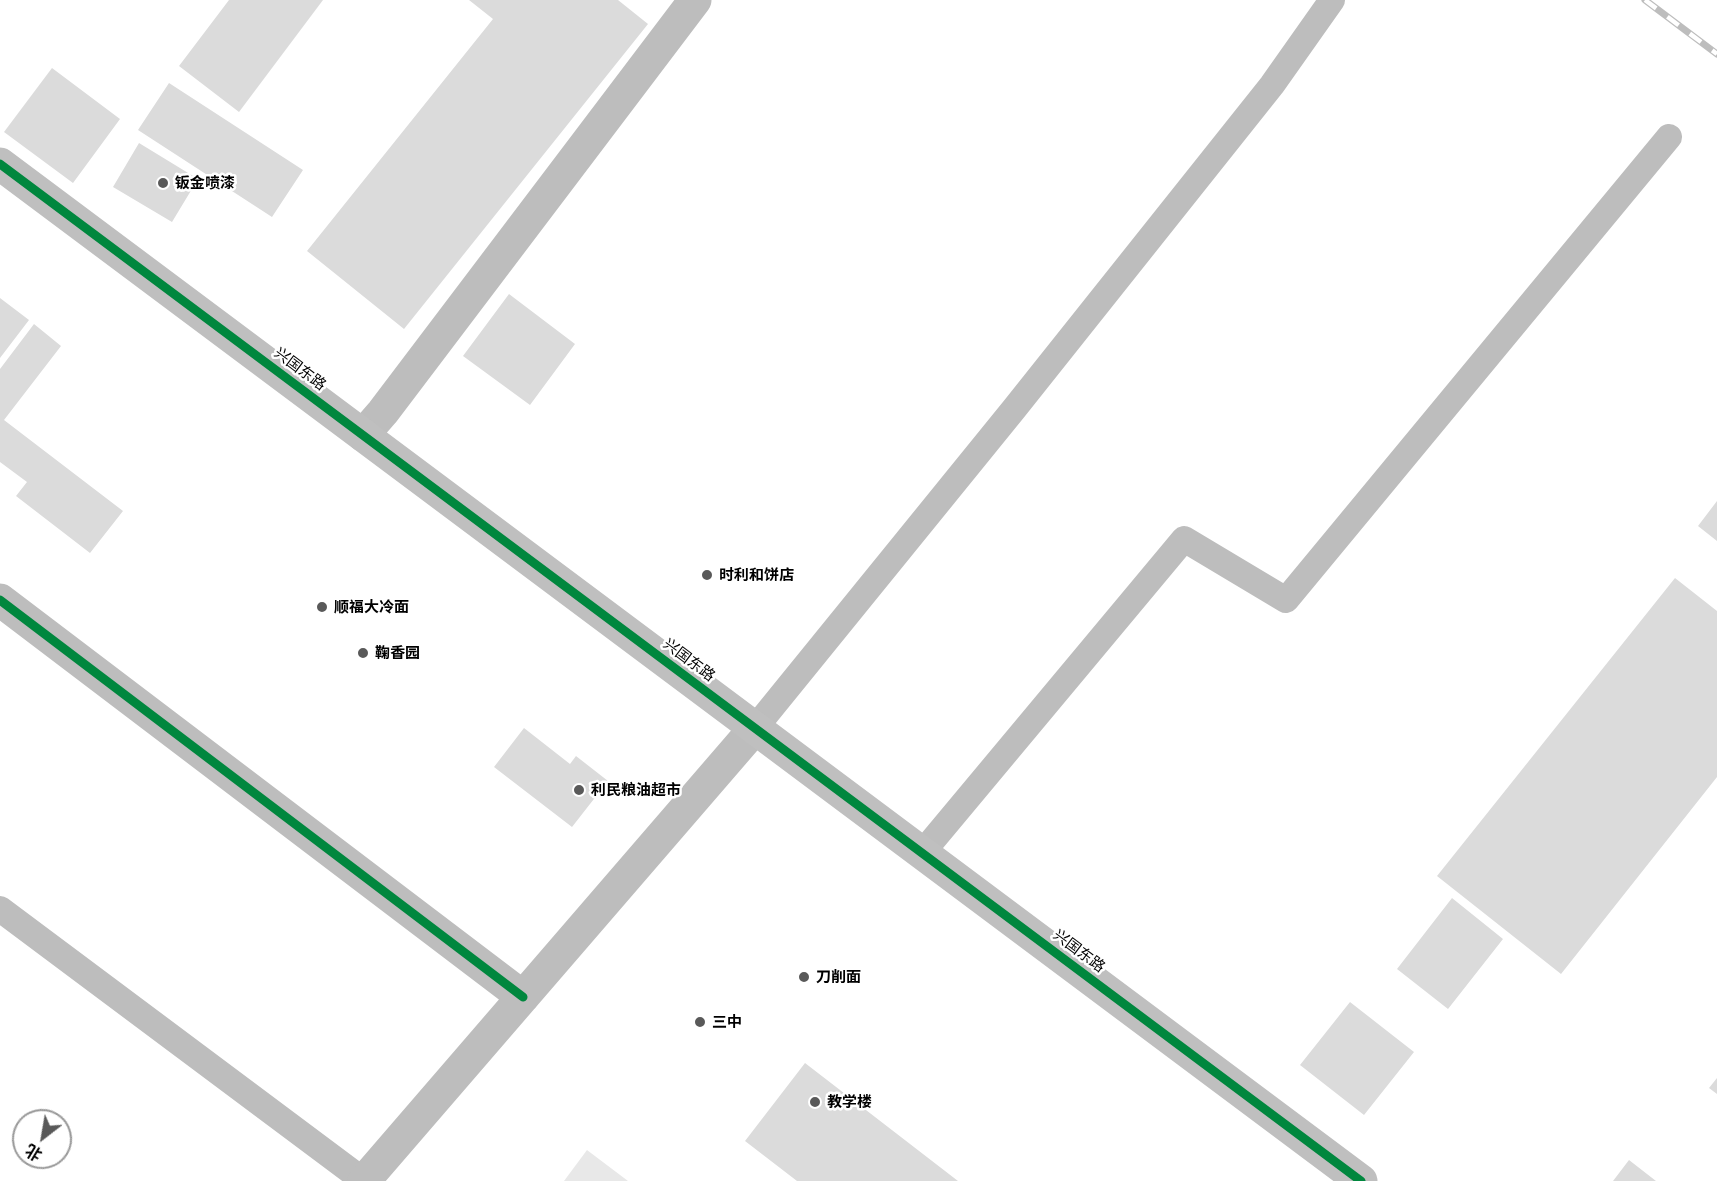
<!DOCTYPE html>
<html>
<head>
<meta charset="utf-8">
<style>
	body { margin:0 }
	#map { position:relative; width:1717px; height:1181px; overflow:hidden; background:#fff; font-family:"Asap Condensed","Noto Sans SC",sans-serif }
	canvas { display:block }
	.north { position:absolute; left:12px; top:1109px; width:60px; height:60px; box-sizing:border-box; background:#fff; border:2px solid #999; border-radius:50%; rotate:211deg; font-size:16px; font-weight:700; line-height:24px; text-align:center; color:#000 }
	.north::after { content:''; display:block; margin:auto; width:21px; height:27px; background:#595959; clip-path:polygon(50% 0,100% 100%,50% 72%,0 100%) }
</style>
</head>
<body>
<div id="map">
<canvas width="1717" height="1181"></canvas>
<div class="north">北</div>
</div>
<script>
const ctx = document.querySelector('canvas').getContext('2d');
ctx.lineJoin = 'round';
function paint(path, color) {
  ctx.fillStyle = color;
  ctx.fill(path, 'evenodd');
}
function poly(rows) {
  const path = new Path2D();
  for (const r of rows) {
    path.moveTo(r[0], r[1]);
    for (let i = 2; i < r.length; i += 2) path.lineTo(r[i], r[i + 1]);
  }
  return path;
}
function stroke(path, color, width, dash) {
  ctx.strokeStyle = color;
  ctx.lineWidth = width;
  ctx.lineCap = dash ? 'butt' : 'round';
  ctx.setLineDash(dash || []);
  ctx.stroke(path);
}
function write(font, color, halo, rows, align = 'center') {
  ctx.font = font + ' "Asap Condensed","Noto Sans SC",sans-serif';
  ctx.lineWidth = 5;
  ctx.setLineDash([]);
  ctx.textBaseline = 'middle';
  ctx.strokeStyle = halo;
  ctx.fillStyle = color;
  for (const [text, x, y, turn = 0] of rows) {
    ctx.save();
    ctx.translate(x, y);
    ctx.rotate((+turn || 0) * Math.PI / 180);
    ctx.textAlign = isNaN(turn) ? turn : align;
    if (halo) ctx.strokeText(text, 0, 0);
    ctx.fillText(text, 0, 0);
    ctx.restore();
  }
}
const green = poly([
	[587,1150,628,1181,564,1181]
]);
const building = poly([
	[229,0,323,0,239,112,179,66],
	[469,0,618,0,648,24,404,329,307,251,493,19],
	[52,68,120,119,73,183,4,132],
	[169,83,303,170,272,217,138,130],
	[139,143,198,179,172,222,113,187],
	[509,294,575,344,530,405,463,356],
	[0,298,29,320,0,358],
	[34,324,61,346,4,420,123,511,90,553,16,496,27,482,0,462,0,369],
	[1717,501,1717,541,1698,526],
	[1675,578,1717,611,1717,777,1561,974,1437,876],
	[524,728,570,764,576,756,608,781,572,827,494,767],
	[1452,898,1503,939,1448,1009,1397,969],
	[1350,1002,1414,1052,1364,1115,1300,1065],
	[805,1063,958,1181,797,1181,745,1141],
	[1717,1078,1717,1094,1709,1088],
	[1629,1160,1656,1181,1613,1181]
]);
const lane = poly([
	[755,728,1014,409,1272,85,1332,0],
	[922,853,1184,539,1286,600,1669,137],
	[0,909,364,1181]
]);
const street = poly([
	[363,435,383,412,695,0],
	[0,600,523,997],
	[364,1181,755,728]
]);
const secondary = poly([
	[0,164,1361,1181]
]);
const rail = poly([
	[1645,0,1717,54]
]);
const cycleway = poly([
	[0,164,1361,1181],
	[0,600,523,997]
]);
const markers = [
	[163,183,6,"#595959"],
	[707,575,6,"#595959"],
	[322,607,6,"#595959"],
	[363,653,6,"#595959"],
	[579,790,6,"#595959"],
	[804,977,6,"#595959"],
	[700,1022,6,"#595959"],
	[815,1102,6,"#595959"]
];
const poiNames = [
	["钣金喷漆",175,183],
	["时利和饼店",719,575],
	["顺福大冷面",334,607],
	["鞠香园",375,653],
	["利民粮油超市",591,790],
	["刀削面",816,977],
	["三中",712,1022],
	["教学楼",827,1102]
];
const streetNames = [
	["兴国东路",300,369,37],
	["兴国东路",689,660,37],
	["兴国东路",1079,951,37]
];
paint(green, '#e8e8e8');
paint(building, '#dbdbdb');
stroke(lane, '#bdbdbd', 26);
stroke(street, '#bdbdbd', 33);
stroke(secondary, '#bfbfbf', 33);
stroke(rail, '#bdbdbd', 7);
stroke(rail, '#fff', 4.5, [14]);
stroke(cycleway, '#00873e', 9);
for (const [x, y, r, color] of markers) {
  const dot = new Path2D();
  dot.arc(x, y, r, 0, 2 * Math.PI);
  ctx.fillStyle = color;
  ctx.fill(dot);
  stroke(dot, '#fff', 2);
}
write('bold 15px', '#000', '#fff', poiNames, 'left');
write('15px', '#000', '#fff', streetNames);
</script>
</body>
</html>
